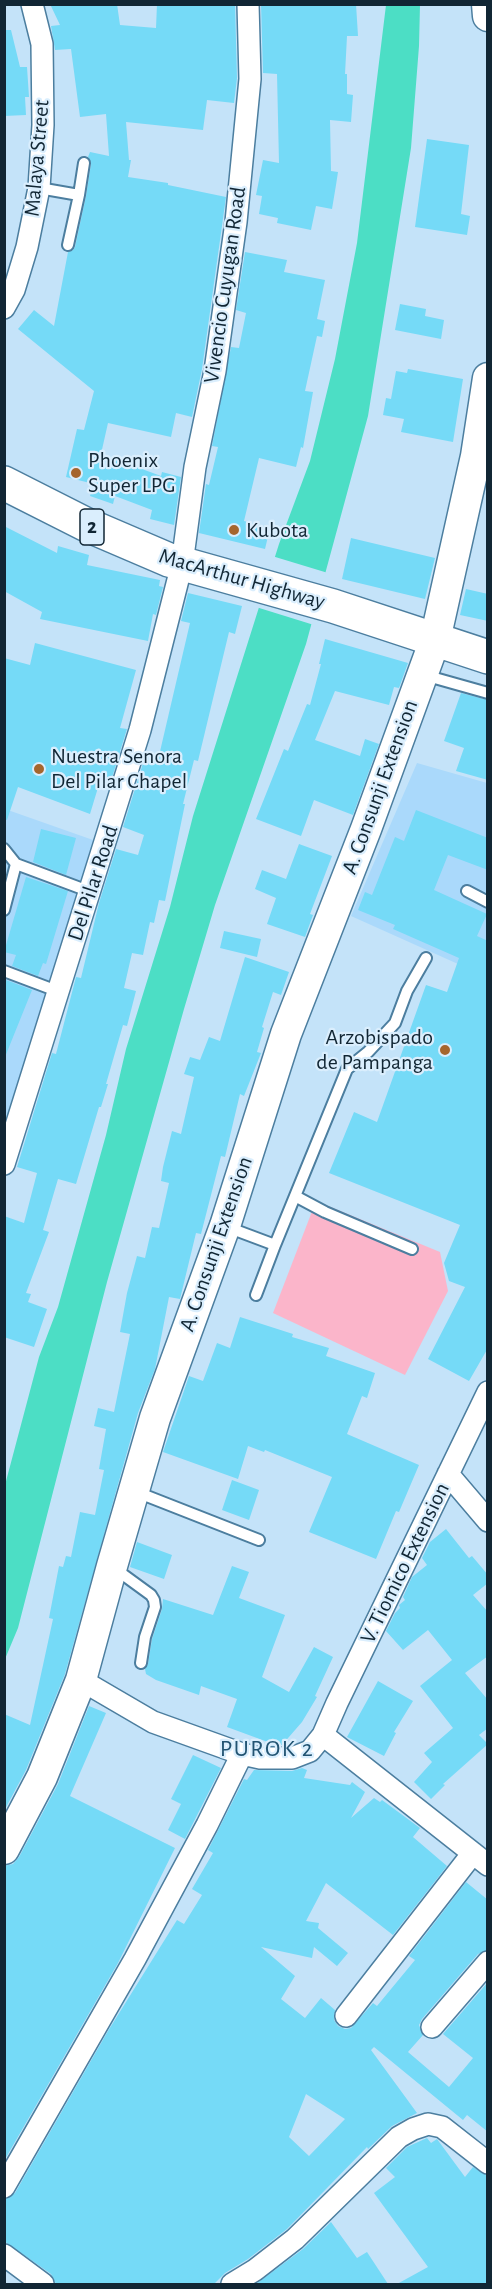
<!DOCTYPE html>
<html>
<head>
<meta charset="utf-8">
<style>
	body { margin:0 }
	#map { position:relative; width:492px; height:2289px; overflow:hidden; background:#c4e3f9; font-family:"Alegreya Sans",sans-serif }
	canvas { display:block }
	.frame { position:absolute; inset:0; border:6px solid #112634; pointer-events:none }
</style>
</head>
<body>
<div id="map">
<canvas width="492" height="2289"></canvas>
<div class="frame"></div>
</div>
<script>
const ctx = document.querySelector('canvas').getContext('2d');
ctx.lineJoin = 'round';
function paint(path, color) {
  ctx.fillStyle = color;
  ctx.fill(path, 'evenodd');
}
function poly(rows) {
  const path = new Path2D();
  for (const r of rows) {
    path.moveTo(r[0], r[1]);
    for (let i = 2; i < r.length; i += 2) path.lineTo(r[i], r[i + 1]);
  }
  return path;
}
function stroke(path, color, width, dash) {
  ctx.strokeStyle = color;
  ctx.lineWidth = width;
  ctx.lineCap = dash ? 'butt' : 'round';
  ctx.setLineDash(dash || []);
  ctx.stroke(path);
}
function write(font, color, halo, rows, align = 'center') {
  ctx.font = font + ' "Alegreya Sans",sans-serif';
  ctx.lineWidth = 4.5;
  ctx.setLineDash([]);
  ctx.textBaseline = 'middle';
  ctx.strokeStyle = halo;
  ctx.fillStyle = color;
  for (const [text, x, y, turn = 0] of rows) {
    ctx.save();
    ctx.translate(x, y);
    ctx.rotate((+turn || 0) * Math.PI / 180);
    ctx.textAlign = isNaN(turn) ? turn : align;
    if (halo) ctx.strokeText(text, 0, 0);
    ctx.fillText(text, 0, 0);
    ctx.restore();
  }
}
const built = poly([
	[417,763,487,783,487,977,351,916],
	[5,809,93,840,8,1134,5,1133]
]);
const green = poly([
	[316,1201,440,1252,448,1291,405,1375,273,1313]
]);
const water = poly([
	[386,5,420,5,419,46,411,148,368,416,306,644,215,905,184,1009,107,1282,18,1628,5,1659,5,1485,39,1357,58,1307,106,1135,126,1049,170,907,193,816,279,544,310,461,335,359,357,243]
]);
const pier = poly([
	[272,556,328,573,314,625,256,607]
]);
const building = poly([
	[50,4,117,4,120,25,156,28,157,4,235,4,237,78,234,103,207,100,203,130,126,122,129,160,131,160,128,177,168,183,168,185,226,197,202,369,192,417,176,413,171,437,108,423,101,454,161,476,162,472,181,477,174,525,150,519,152,510,115,496,113,504,90,496,94,484,66,477,77,429,84,430,94,391,18,329,34,310,54,326,68,252,73,250,75,247,86,196,91,164,88,157,90,152,109,156,106,114,80,117,71,49,55,50,51,26,60,25],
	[261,4,356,4,358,36,347,36,345,74,347,74,347,94,353,95,351,122,330,120,331,171,338,172,336,185,332,209,316,206,311,230,277,223,278,218,259,214,262,196,256,195,263,160,279,163,277,74,263,73],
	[4,30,11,30,20,67,27,67,29,97,25,97,26,115,4,116],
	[427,139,469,145,461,214,470,216,467,235,415,227],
	[245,252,287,260,284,272,325,280,317,319,325,321,322,337,317,336,305,391,313,392,303,448,301,447,296,467,259,458,244,521,270,528,265,549,199,533,206,484,209,485,218,447,212,446,231,347,239,348,246,313,236,310],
	[400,304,426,309,425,316,444,320,441,339,395,330],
	[408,369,463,379,453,442,401,432,404,419,383,415,386,398,391,399,396,371,407,373],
	[4,526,57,553,58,546,89,555,87,565,160,580,159,586,163,587,156,615,153,614,148,641,40,619,42,612,4,591],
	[351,538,435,558,425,599,342,579],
	[466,589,488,594,488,621,460,615],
	[188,593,242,606,235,634,229,632,198,761,194,760,183,804,185,804,165,901,159,900,154,923,150,922,143,955,132,953,124,988,136,991,127,1026,123,1025,106,1084,108,1084,101,1107,99,1107,76,1184,58,1179,43,1230,49,1232,26,1293,31,1294,28,1302,47,1309,34,1347,4,1337,4,1216,24,1223,37,1173,17,1167,52,1053,56,1054,76,977,81,978,99,903,116,849,138,855,144,835,123,827,145,757,158,760,190,623,181,621],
	[325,639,408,663,399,688,394,687,389,705,335,691,315,740,360,756,365,739,379,744,353,815,314,800,301,836,256,819,284,749,288,751,307,704,310,705,321,664,319,664],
	[35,643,136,670,120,728,127,729,110,784,100,781,90,814,18,787,7,820,4,819,4,658,30,665],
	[461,693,488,700,488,780,456,771,464,748,444,741],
	[416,810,488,838,488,870,448,855,434,890,487,914,477,936,488,941,488,1348,469,1381,428,1359,465,1287,449,1281,444,1263,460,1225,329,1173,354,1112,377,1122,426,985,447,992,459,958,393,929,395,925,358,910,365,892,372,895,395,837,404,841],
	[41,829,76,838,66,875,33,862],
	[299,844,332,856,310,914,313,915,305,937,267,924,276,898,255,889,262,870,286,879],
	[26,877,68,891,46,964,43,963,38,976,12,966,16,955,4,952],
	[224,931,261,939,257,957,220,948],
	[245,957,289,972,281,995,273,992,262,1027,264,1028,257,1052,261,1053,244,1096,240,1094,225,1157,221,1156,201,1234,196,1233,180,1299,169,1297,155,1369,138,1413,65,1674,26,1770,4,1811,4,1714,30,1725,53,1619,49,1618,59,1566,63,1567,66,1556,71,1557,80,1512,95,1515,104,1470,99,1469,106,1429,94,1426,98,1408,114,1412,130,1334,120,1332,127,1293,137,1256,145,1258,152,1227,159,1228,169,1183,161,1181,163,1167,172,1131,181,1134,194,1077,184,1074,190,1057,200,1060,209,1037,220,1041],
	[6,980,32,990,5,1057,4,983],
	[240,1317,293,1334,292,1337,329,1348,326,1356,375,1373,367,1398,362,1396,347,1434,419,1465,399,1512,396,1511,376,1559,309,1532,332,1477,265,1450,264,1452,248,1446,238,1479,163,1452,189,1376,203,1381,217,1343,230,1348],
	[232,1480,259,1490,249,1520,222,1510],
	[446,1529,469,1558,472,1556,488,1575,488,1583,473,1595,488,1612,488,1656,465,1673,488,1700,488,1728,479,1735,488,1744,443,1784,445,1785,431,1799,414,1782,432,1762,424,1753,453,1728,420,1686,452,1660,428,1630,403,1650,386,1631,395,1613,400,1608,399,1605,405,1600,403,1597,412,1577,427,1565,422,1558,430,1542],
	[137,1542,172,1555,164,1579,130,1567],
	[232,1566,249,1572,239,1598,285,1615,262,1677,289,1692,314,1647,333,1657,315,1696,317,1697,302,1722,282,1745,276,1745,227,1727,237,1699,201,1686,199,1695,156,1680,146,1674,145,1669,148,1664,152,1639,162,1609,163,1599,213,1615],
	[378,1681,413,1701,394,1732,396,1733,384,1756,347,1737],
	[89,1706,106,1713,70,1796,175,1848,118,1963,4,2161,4,1866,13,1864,19,1857,58,1784],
	[193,1755,221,1768,185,1839,168,1830,181,1804,171,1799],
	[302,1768,307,1770,304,1778,350,1785,352,1782,365,1792,351,1818,374,1798,380,1802,382,1800,420,1828,413,1837,447,1866,393,1935,326,1883,306,1921,319,1923,318,1928,348,1953,337,1966,314,1947,312,1958,261,1947,295,1976,281,1999,305,2018,321,1998,335,2010,334,2020,338,2026,345,2029,351,2028,373,2003,377,2006,415,1960,409,1956,466,1882,488,1900,488,1950,478,1954,422,2019,419,2025,423,2035,408,2052,449,2087,473,2058,443,2034,488,1982,488,2132,467,2115,463,2120,374,2047,371,2050,417,2113,392,2126,368,2149,367,2147,287,2229,248,2259,225,2273,214,2284,56,2284,51,2274,4,2241,4,2200,15,2193,108,2031,177,1920,184,1924,202,1895,192,1889,213,1853,208,1850,244,1779,247,1780,254,1770,292,1771],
	[306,2094,345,2119,309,2156,289,2137],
	[427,2138,431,2143,437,2139,465,2177,473,2167,488,2176,488,2284,397,2284,428,2267,374,2193,395,2177,386,2168,407,2147],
	[331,2222,357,2258,367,2252,388,2284,256,2284,303,2249]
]);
const service = poly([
	[39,188,79,195],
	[68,245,79,195,84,163],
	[424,675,488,693],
	[4,849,16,864,4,910],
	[16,864,91,892],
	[467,891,488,902],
	[4,971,57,991],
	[295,1196,325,1212,412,1249],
	[227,1227,275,1245],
	[256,1295,275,1245,347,1069,368,1052,395,1023,407,991,426,958],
	[134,1491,259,1540],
	[114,1568,151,1595,154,1600,155,1607,145,1637,141,1663]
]);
const minor = poly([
	[4,308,14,290,27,247,39,188,43,125,42,44,32,4],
	[4,1164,140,730,182,564,195,467,215,371,236,222,250,79,248,4],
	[448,1474,488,1521],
	[81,1680,153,1722,242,1754,260,1758,292,1758,310,1751,323,1735,337,1703,488,1392],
	[323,1735,488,1865],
	[346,2016,473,1853],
	[432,2027,488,1962],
	[4,2187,135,1959,207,1825,242,1754],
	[4,2255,43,2284],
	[232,2284,255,2270,295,2239,399,2137,413,2129,428,2124,442,2127,488,2163]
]);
const secondary = poly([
	[487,4,488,16],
	[4,1849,42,1777,81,1680,112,1566,155,1418,225,1226,286,1034,366,829,435,640,476,456,488,378]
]);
const trunk = poly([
	[4,483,85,524,169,560,333,606,488,657]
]);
const markers = [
	[76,473,6,"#a5662e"],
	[234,530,6,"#a5662e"],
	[39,769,6,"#a5662e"],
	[445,1050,6,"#a5662e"]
];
const shields = [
	[92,527,24]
];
const shieldNames = [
	["2",92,527]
];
const streetNames = [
	["Malaya Street",37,158,-85],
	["Vivencio Cuyugan Road",225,285,-82],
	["MacArthur Highway",242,579,16],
	["A. Consunji Extension",380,787,-70],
	["Del Pilar Road",93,883,-72],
	["A. Consunji Extension",216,1244,-71],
	["V. Tiomico Extension",405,1563,-64]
];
const poiNames = [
	["Phoenix",88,460],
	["Super LPG",88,485],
	["Kubota",246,530],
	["Nuestra Senora",51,756],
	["Del Pilar Chapel",51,781],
	["Arzobispado",433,1037,"right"],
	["de Pampanga",433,1062,"right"]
];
const neighbourhoodNames = [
	["PUROK 2",267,1749]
];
paint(built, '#aad9fb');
paint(green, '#fbb5ca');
paint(water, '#4cdec5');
paint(pier, '#c4e3f9');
paint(building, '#75daf7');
stroke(service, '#4c7e9f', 14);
stroke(minor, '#4c7e9f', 24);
stroke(secondary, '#4c7e9f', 33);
stroke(trunk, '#4c7e9f', 36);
stroke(service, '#fff', 10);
stroke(minor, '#fff', 21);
stroke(secondary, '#fff', 30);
stroke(trunk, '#fff', 33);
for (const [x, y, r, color] of markers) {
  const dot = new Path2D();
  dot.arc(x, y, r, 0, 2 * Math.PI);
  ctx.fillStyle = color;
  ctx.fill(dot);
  stroke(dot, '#daeefd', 2);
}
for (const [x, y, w] of shields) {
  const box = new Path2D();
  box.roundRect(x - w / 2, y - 18, w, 36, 4.5);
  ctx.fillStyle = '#daeefd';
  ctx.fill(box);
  stroke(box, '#112634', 1.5);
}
write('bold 21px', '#112634', null, shieldNames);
write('22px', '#112634', '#daeefd', streetNames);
write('22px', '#112634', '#daeefd', poiNames, 'left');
ctx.letterSpacing = '1.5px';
write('24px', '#215372', '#daeefd', neighbourhoodNames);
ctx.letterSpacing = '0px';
</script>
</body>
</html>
